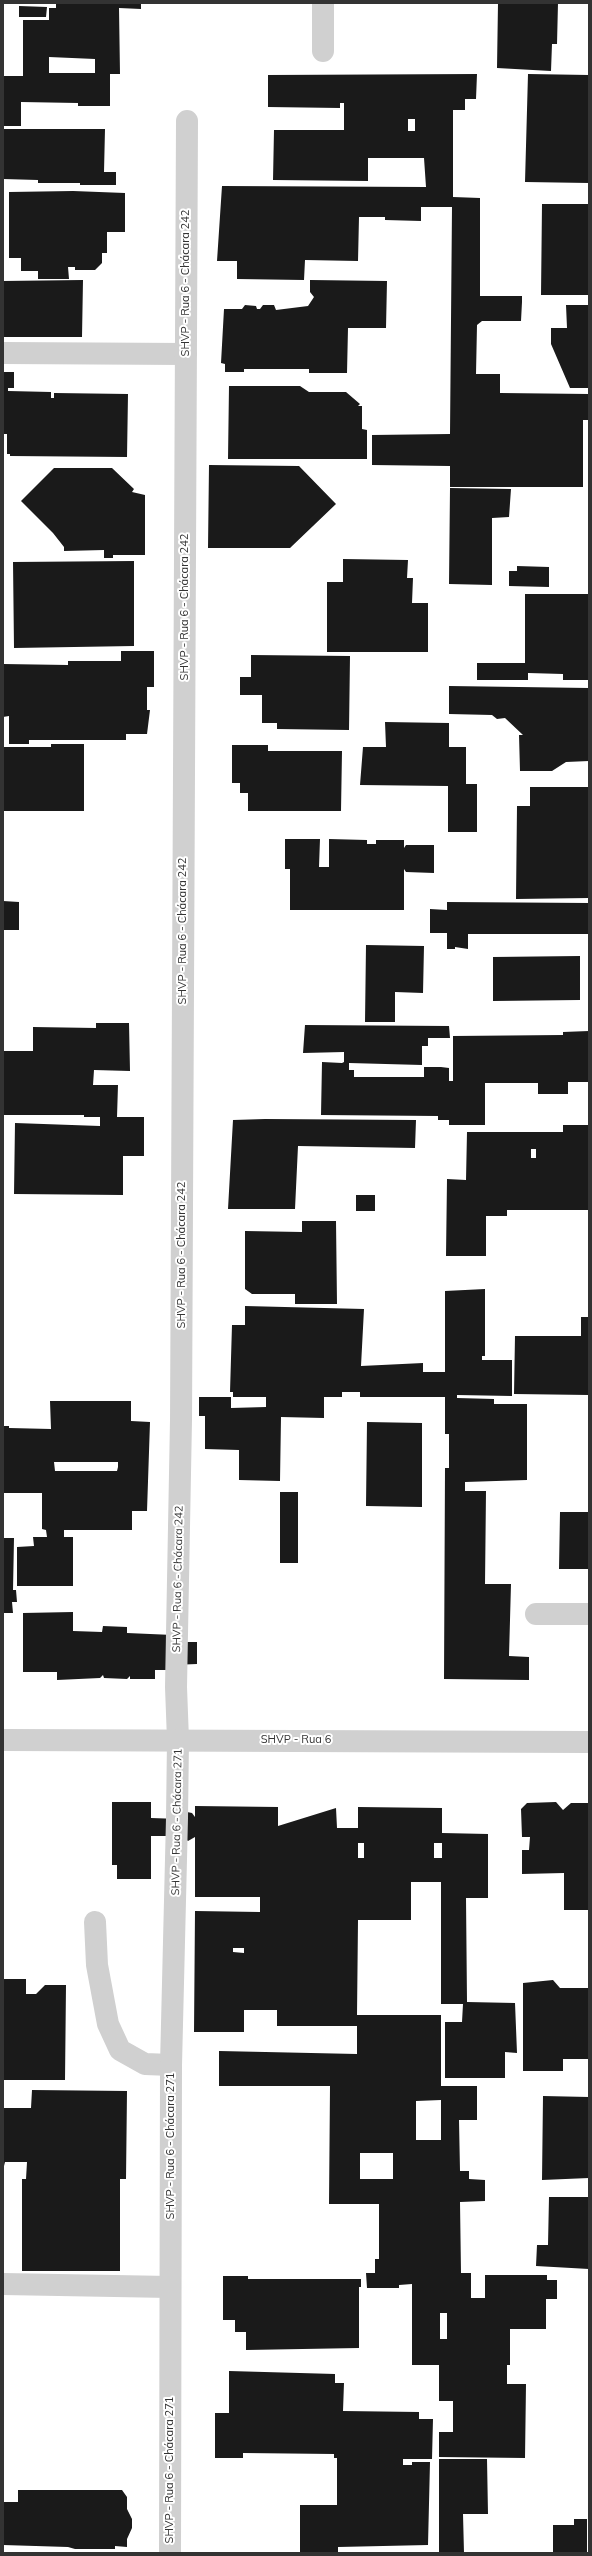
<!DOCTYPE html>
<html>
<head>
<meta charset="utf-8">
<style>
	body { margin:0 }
	#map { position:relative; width:592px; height:2556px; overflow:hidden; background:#fff; font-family:Mulish,sans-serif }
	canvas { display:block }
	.frame { position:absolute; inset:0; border:4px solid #333; pointer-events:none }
</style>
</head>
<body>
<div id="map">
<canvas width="592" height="2556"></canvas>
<div class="frame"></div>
</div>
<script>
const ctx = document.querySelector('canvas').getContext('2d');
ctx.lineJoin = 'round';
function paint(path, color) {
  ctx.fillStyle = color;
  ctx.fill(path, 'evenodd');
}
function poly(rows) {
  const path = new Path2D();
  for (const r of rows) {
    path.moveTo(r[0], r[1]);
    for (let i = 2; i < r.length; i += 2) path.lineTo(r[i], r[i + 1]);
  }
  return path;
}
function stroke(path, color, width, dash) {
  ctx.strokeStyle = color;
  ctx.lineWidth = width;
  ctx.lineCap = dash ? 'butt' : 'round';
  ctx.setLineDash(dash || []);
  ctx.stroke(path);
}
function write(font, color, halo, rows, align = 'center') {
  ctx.font = font + ' Mulish,sans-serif';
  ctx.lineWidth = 4;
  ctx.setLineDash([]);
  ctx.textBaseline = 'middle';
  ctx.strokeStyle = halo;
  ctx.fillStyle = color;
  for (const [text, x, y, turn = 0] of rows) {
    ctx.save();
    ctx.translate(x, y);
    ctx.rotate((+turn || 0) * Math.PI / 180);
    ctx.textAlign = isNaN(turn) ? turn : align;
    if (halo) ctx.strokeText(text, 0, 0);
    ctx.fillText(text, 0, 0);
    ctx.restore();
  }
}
const building = poly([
	[56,3,141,3,141,9,119,8,120,74,110,74,110,106,78,106,78,103,21,102,21,126,3,126,3,76,23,76,23,20,49,20,49,8,56,8],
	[49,57,95,59,95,73,49,73],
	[498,3,558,3,557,44,552,44,551,71,497,68],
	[19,6,47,7,46,17,19,17],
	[477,74,476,99,465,99,465,110,453,110,453,197,480,198,480,296,522,296,522,302,521,321,482,321,477,325,476,374,500,374,500,393,589,394,589,420,583,420,583,487,450,487,450,466,372,465,372,435,450,434,452,207,421,207,421,221,385,220,385,217,359,217,358,261,305,260,304,280,237,279,237,261,217,261,222,186,426,187,424,158,368,158,368,181,273,180,274,130,344,130,344,103,340,103,340,108,268,107,268,75],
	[408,119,415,119,415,131,408,131],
	[528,74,589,75,589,183,525,182],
	[3,129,105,129,104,172,116,172,116,185,80,185,80,183,38,183,38,180,3,179],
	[73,191,125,193,125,232,107,232,107,253,102,253,102,263,95,270,75,270,75,267,68,267,69,279,38,279,38,271,21,271,21,258,9,258,9,192],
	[542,204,589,204,589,295,541,295],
	[83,280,82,337,3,337,3,281],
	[310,280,387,281,386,328,348,328,347,373,309,373,309,369,244,369,244,372,225,372,225,364,221,363,224,309,242,309,245,305,256,306,257,309,260,309,263,305,274,305,276,310,308,306,314,297,310,292],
	[566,305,589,305,589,388,570,388,551,344,551,328,567,328],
	[3,372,14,372,14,388,8,388,8,391,51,392,51,398,54,398,54,393,128,394,127,457,10,456,10,454,7,454,7,434,3,434],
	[229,386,300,386,309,392,346,392,360,404,358,406,362,406,362,429,367,430,367,459,228,459],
	[209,465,299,466,336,504,290,548,208,548],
	[54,468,112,468,134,489,132,492,145,495,145,555,113,555,113,558,104,558,104,550,64,551,64,547,53,533,21,501],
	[450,488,511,489,509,517,492,518,492,585,449,584],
	[343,559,408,560,407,578,413,578,412,603,428,603,428,652,327,652,327,582,343,582],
	[134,561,134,646,14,648,13,562],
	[517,566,549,567,549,587,509,586,509,571,517,571],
	[525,594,589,594,589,680,563,680,563,674,528,673,528,680,477,680,477,663,525,663],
	[121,651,154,651,154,687,147,687,147,710,150,710,147,734,126,734,126,740,29,740,29,744,9,744,9,716,3,717,3,664,68,665,68,661,121,661],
	[251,655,350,656,349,730,277,729,277,723,262,723,262,695,240,695,240,677,251,677],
	[449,686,589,688,589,761,566,762,552,771,520,771,519,735,523,735,505,718,497,719,492,715,449,714],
	[385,722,449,723,449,747,466,747,466,784,477,784,477,832,448,832,448,786,360,785,363,747,386,747],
	[51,744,84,744,84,811,3,811,3,747,51,747],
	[232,745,268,745,268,751,342,751,341,811,248,811,248,793,240,793,240,783,232,783],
	[530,787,589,787,589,898,516,899,517,806,530,806],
	[285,839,320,839,319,867,329,867,329,839,367,840,367,844,376,844,376,840,404,840,404,848,406,845,434,845,434,873,406,872,404,869,404,910,290,910,290,869,285,869],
	[3,901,19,902,19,930,3,930],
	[447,902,589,903,589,934,468,934,468,949,455,947,455,949,447,949,447,933,430,933,430,909,447,910],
	[366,945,424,946,423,993,395,992,395,1022,365,1022],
	[580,956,580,1000,493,1001,493,957],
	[96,1023,129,1023,130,1071,94,1070,93,1085,118,1085,117,1117,144,1117,144,1156,123,1156,123,1195,14,1194,15,1123,100,1126,100,1117,84,1117,84,1115,3,1115,3,1051,33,1051,33,1027,96,1028],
	[305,1025,449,1026,450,1038,428,1038,428,1046,422,1046,422,1065,349,1063,349,1070,354,1070,354,1077,424,1077,424,1067,441,1067,449,1068,449,1081,453,1081,453,1036,563,1035,563,1032,589,1031,589,1082,568,1082,568,1094,538,1094,538,1083,485,1083,485,1125,449,1125,449,1120,438,1120,438,1116,321,1115,322,1062,342,1063,344,1062,344,1052,303,1053],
	[265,1119,416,1120,415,1148,298,1146,295,1209,228,1209,233,1120],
	[563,1125,589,1125,589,1210,507,1210,507,1216,486,1216,486,1256,446,1256,447,1179,466,1180,467,1132,563,1132],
	[531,1149,536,1149,536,1158,531,1158],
	[356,1195,375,1195,375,1211,356,1211],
	[302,1221,336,1221,337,1304,295,1304,295,1294,252,1294,245,1289,245,1231,302,1232],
	[485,1289,485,1356,482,1356,482,1360,512,1360,512,1396,457,1395,457,1398,494,1399,494,1404,527,1404,527,1480,465,1482,465,1491,486,1491,485,1584,511,1584,509,1656,529,1657,529,1680,444,1679,445,1468,449,1468,449,1434,445,1434,445,1397,360,1397,360,1392,342,1392,342,1397,324,1397,324,1418,281,1417,280,1481,239,1480,239,1450,205,1449,205,1416,199,1416,199,1397,231,1397,231,1408,266,1407,266,1397,233,1397,233,1392,230,1392,232,1325,245,1325,245,1306,364,1309,361,1366,423,1363,423,1372,445,1372,445,1291],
	[581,1317,589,1317,589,1395,514,1394,515,1336,581,1336],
	[50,1401,131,1401,131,1421,150,1422,147,1511,132,1511,132,1530,64,1530,64,1537,73,1537,73,1586,17,1586,17,1547,34,1546,33,1537,47,1537,46,1530,42,1529,42,1493,3,1493,3,1426,9,1426,9,1428,51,1429],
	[54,1462,118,1462,118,1467,117,1471,55,1471],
	[367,1422,422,1423,422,1507,366,1506],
	[280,1492,298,1492,298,1563,280,1563],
	[560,1512,589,1512,589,1569,559,1569],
	[3,1538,14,1538,13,1590,16,1590,17,1602,12,1602,13,1613,3,1613],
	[73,1612,73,1631,102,1632,103,1626,127,1627,127,1633,173,1635,173,1642,197,1642,197,1664,172,1665,173,1670,155,1670,155,1679,130,1679,130,1676,127,1679,104,1678,103,1675,100,1678,57,1680,57,1672,23,1672,23,1613],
	[112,1802,151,1802,151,1818,180,1819,187,1812,192,1813,195,1817,195,1806,278,1807,278,1826,336,1808,337,1828,358,1828,358,1807,442,1808,442,1833,488,1834,488,1898,466,1898,467,2002,515,2003,517,2053,505,2052,505,2078,445,2078,445,2022,462,2022,463,2004,441,2004,441,1882,411,1882,411,1920,358,1920,357,2015,441,2015,441,2086,477,2086,477,2120,459,2120,460,2171,469,2171,469,2179,485,2180,485,2201,460,2202,461,2273,471,2273,471,2298,485,2298,485,2275,547,2275,547,2280,557,2280,557,2299,546,2299,546,2329,510,2329,510,2365,507,2365,507,2384,526,2384,525,2458,439,2457,439,2432,453,2432,453,2401,439,2401,439,2365,412,2365,412,2284,399,2285,399,2288,367,2288,366,2273,375,2273,375,2259,379,2259,379,2204,329,2204,330,2086,219,2086,219,2051,357,2054,357,2026,277,2026,277,2010,244,2010,244,2032,194,2032,195,1911,260,1912,260,1897,195,1897,195,1837,188,1841,181,1836,151,1836,151,1879,117,1879,117,1865,112,1865],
	[358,1843,364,1843,364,1858,358,1858],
	[434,1843,442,1843,442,1858,434,1858],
	[233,1948,244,1948,244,1953,233,1952],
	[441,2100,441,2140,416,2140,416,2101],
	[360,2153,393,2153,393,2179,360,2179],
	[440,2313,447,2313,447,2339,440,2339],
	[556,1802,563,1810,571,1803,589,1803,589,1910,564,1910,564,1873,522,1874,522,1850,529,1850,530,1837,522,1837,521,1809,527,1803],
	[3,1979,26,1979,26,1994,36,1994,45,1985,66,1985,65,2080,3,2080],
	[553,1980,560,1988,589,1988,589,2059,563,2059,563,2071,523,2071,523,1983],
	[32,2090,127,2091,126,2179,120,2179,120,2271,22,2271,22,2179,26,2179,27,2162,5,2162,3,2170,3,2108,31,2108],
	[543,2096,589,2097,589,2178,542,2180],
	[549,2197,589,2197,589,2269,536,2266,537,2245,548,2245],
	[223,2276,248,2276,248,2279,361,2279,361,2287,359,2287,359,2348,246,2350,246,2332,235,2332,235,2320,223,2320],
	[229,2371,335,2374,335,2383,344,2383,343,2411,419,2412,419,2419,433,2419,432,2459,403,2459,403,2465,412,2465,412,2462,430,2462,428,2545,338,2547,338,2553,300,2552,300,2505,337,2505,337,2458,334,2458,334,2454,243,2453,243,2458,215,2458,215,2413,229,2413],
	[439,2459,487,2459,488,2514,463,2514,464,2553,439,2553],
	[18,2490,122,2490,127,2497,127,2509,132,2519,132,2528,127,2539,127,2547,115,2546,115,2549,75,2549,68,2547,3,2545,3,2502,18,2502],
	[574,2519,587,2519,587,2553,553,2553,553,2525,574,2525]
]);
const service = poly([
	[3,353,186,354],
	[536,1614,589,1614],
	[95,1922,97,1965,108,2024,120,2050,145,2064,171,2065],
	[3,2284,170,2287]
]);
const minor = poly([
	[323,51,323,3],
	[170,2553,171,2065,177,1818,178,1740,176,1687,181,1420,187,121]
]);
const tertiary = poly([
	[3,1740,589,1742]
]);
const streetNames = [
	["SHVP - Rua 6 - Chácara 242",186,283,-90],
	["SHVP - Rua 6 - Chácara 242",185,607,-90],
	["SHVP - Rua 6 - Chácara 242",183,931,-90],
	["SHVP - Rua 6 - Chácara 242",182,1255,-90],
	["SHVP - Rua 6 - Chácara 242",178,1579,-89],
	["SHVP - Rua 6",296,1740],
	["SHVP - Rua 6 - Chácara 271",177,1822,-89],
	["SHVP - Rua 6 - Chácara 271",171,2146,-90],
	["SHVP - Rua 6 - Chácara 271",170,2470,-90]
];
paint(building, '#1a1a1a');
stroke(service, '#d0d0d0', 22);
stroke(minor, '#d0d0d0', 22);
stroke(tertiary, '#d0d0d0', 22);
write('11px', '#333', '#fff', streetNames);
</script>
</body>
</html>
